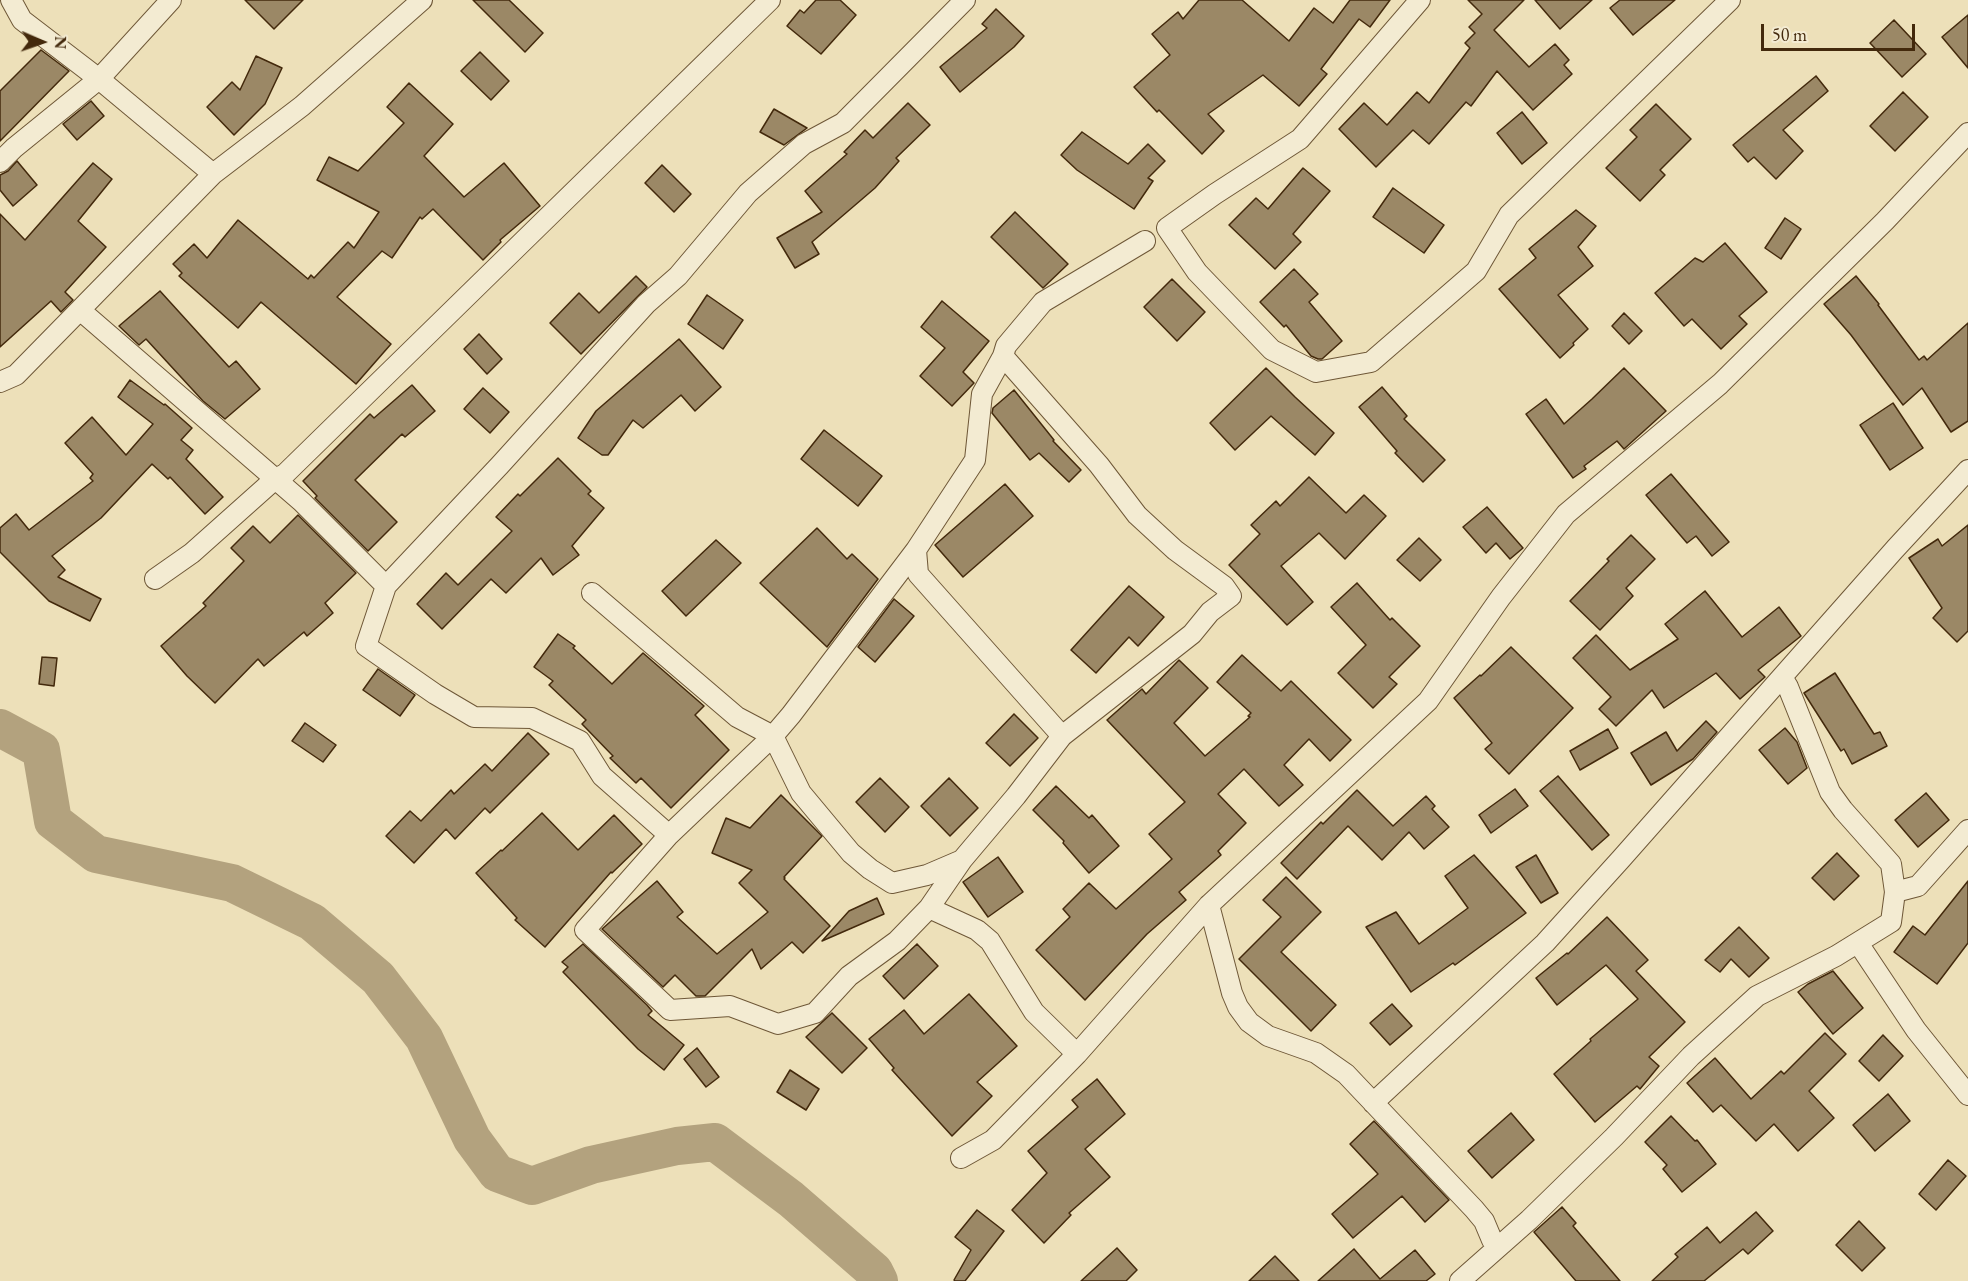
<!DOCTYPE html>
<html>
<head>
<meta charset="utf-8">
<style>
	body { margin:0 }
	#map { position:relative; width:1968px; height:1281px; overflow:hidden; background:#ede0b9; font-family:"EB Garamond",serif }
	canvas { display:block }
	.north { position:absolute; left:12px; top:12px; width:60px; height:60px; -webkit-text-stroke:4px #f3ebd2; paint-order:stroke; rotate:92deg; font-size:16px; font-weight:700; line-height:24px; text-align:center; color:#43290c }
	.north::after { content:''; display:block; margin:auto; width:21px; height:27px; background:#43290c; clip-path:polygon(50% 0,100% 100%,50% 72%,0 100%) }
	.scale { position:absolute; left:1761px; top:24px; width:154px; height:27px; box-sizing:border-box; border:3px solid #43290c; border-top:0; padding-left:8px; font-size:18px; line-height:21px; white-space:nowrap; color:#43290c; -webkit-text-stroke:4px #f3ebd2; paint-order:stroke }
</style>
</head>
<body>
<div id="map">
<canvas width="1968" height="1281"></canvas>
<div class="north">N</div>
<div class="scale">50 m</div>
</div>
<script>
const ctx = document.querySelector('canvas').getContext('2d');
ctx.lineJoin = 'round';
function poly(rows) {
  const path = new Path2D();
  for (const r of rows) {
    path.moveTo(r[0], r[1]);
    for (let i = 2; i < r.length; i += 2) path.lineTo(r[i], r[i + 1]);
  }
  return path;
}
function stroke(path, color, width, dash) {
  ctx.strokeStyle = color;
  ctx.lineWidth = width;
  ctx.lineCap = dash ? 'butt' : 'round';
  ctx.setLineDash(dash || []);
  ctx.stroke(path);
}
function paint(path, color) {
  ctx.fillStyle = color;
  ctx.fill(path, 'evenodd');
}
const river = poly([
	[0,728,41,750,53,821,96,854,232,883,312,922,378,978,424,1038,472,1139,497,1173,532,1186,591,1165,677,1146,715,1142,791,1199,874,1271,879,1281]
]);
const building = poly([
	[245,0,303,0,274,29,245,0],
	[473,0,509,0,543,33,525,52,473,0],
	[816,0,840,0,856,15,821,54,787,26,800,10,804,13,816,0],
	[1199,0,1242,0,1289,41,1314,8,1333,23,1350,0,1390,0,1370,27,1359,19,1321,69,1327,74,1299,106,1263,75,1208,114,1224,131,1202,154,1159,110,1157,112,1134,87,1170,55,1152,34,1178,12,1183,19,1199,0],
	[1468,0,1524,0,1494,30,1529,67,1555,44,1569,60,1564,65,1572,74,1533,110,1497,71,1471,106,1466,102,1429,144,1413,130,1376,167,1339,129,1364,103,1387,125,1417,92,1429,103,1470,48,1465,43,1475,33,1469,27,1482,14,1468,0],
	[1535,0,1592,0,1560,29,1535,0],
	[1620,0,1675,0,1633,35,1610,8,1620,0],
	[996,9,1024,36,1014,47,960,92,940,67,987,28,982,24,996,9],
	[1968,15,1968,68,1942,37,1968,15],
	[1894,20,1926,54,1902,77,1870,43,1894,20],
	[41,50,69,71,0,141,0,91,41,50],
	[480,52,509,81,491,100,461,71,480,52],
	[256,56,282,68,265,104,234,135,207,107,232,82,240,90,256,56],
	[1816,76,1828,91,1783,130,1803,151,1776,179,1754,157,1748,162,1733,145,1816,76],
	[409,83,453,124,424,156,464,197,504,163,540,206,500,240,501,242,483,260,433,209,422,219,420,217,392,258,382,251,337,297,391,344,356,384,261,302,238,328,179,276,182,273,173,264,194,244,207,258,238,220,308,279,311,275,314,278,348,242,354,248,379,212,317,180,329,157,358,171,404,123,387,107,409,83],
	[1903,92,1928,117,1895,151,1870,126,1903,92],
	[91,101,104,116,77,140,63,124,91,101],
	[908,103,930,125,896,158,899,161,875,188,812,242,819,254,795,268,777,238,822,212,805,191,847,154,844,152,865,130,873,138,908,103],
	[1656,104,1691,139,1660,170,1665,175,1640,201,1606,168,1637,137,1630,130,1656,104],
	[774,109,807,128,784,145,760,132,774,109],
	[1522,112,1547,143,1522,164,1497,133,1522,112],
	[1082,132,1128,164,1148,144,1165,161,1148,178,1153,181,1134,209,1077,170,1061,155,1082,132],
	[17,161,37,185,13,206,0,190,0,175,8,171,17,161],
	[93,163,112,179,78,221,106,247,65,292,73,300,61,312,51,301,0,347,0,214,25,240,93,163],
	[662,165,691,194,674,212,645,183,662,165],
	[1303,168,1330,191,1293,234,1301,242,1275,269,1229,225,1256,198,1268,209,1303,168],
	[1393,188,1444,225,1424,253,1373,217,1393,188],
	[1576,210,1596,226,1578,247,1593,266,1558,295,1588,329,1573,343,1574,345,1560,358,1499,289,1536,258,1529,249,1576,210],
	[1015,212,1068,264,1043,288,991,237,1015,212],
	[1785,218,1801,229,1781,259,1765,248,1785,218],
	[1725,243,1767,292,1739,316,1747,324,1721,349,1692,319,1684,326,1655,293,1695,258,1703,262,1725,243],
	[1294,269,1318,294,1309,302,1342,341,1322,359,1318,359,1311,356,1286,325,1284,327,1260,302,1294,269],
	[636,276,647,287,581,354,550,323,579,293,599,313,636,276],
	[1856,276,1879,304,1878,305,1919,360,1924,356,1927,360,1968,323,1968,421,1951,432,1922,388,1903,405,1851,335,1824,304,1856,276],
	[1172,279,1205,312,1177,341,1144,307,1172,279],
	[160,291,229,367,236,361,260,389,225,419,203,401,146,339,139,345,119,326,160,291],
	[707,295,743,320,723,349,688,324,707,295],
	[942,301,989,341,963,372,974,383,952,406,920,376,945,348,921,327,942,301],
	[1624,313,1642,331,1629,344,1612,326,1624,313],
	[479,334,502,359,487,374,464,349,479,334],
	[679,339,721,387,695,411,681,395,643,428,633,420,608,455,602,455,578,438,596,411,679,339],
	[1266,368,1295,397,1334,433,1315,455,1271,416,1235,450,1210,423,1266,368],
	[1624,368,1666,411,1624,449,1617,441,1584,466,1586,469,1573,478,1526,414,1546,399,1564,424,1592,399,1624,368],
	[130,380,164,405,165,404,192,428,181,440,193,450,186,459,223,497,205,514,170,477,168,479,152,464,101,518,52,556,65,570,58,577,101,599,90,621,49,601,0,552,0,528,16,514,29,530,93,481,90,478,93,474,65,443,92,417,126,455,153,424,118,397,130,380],
	[412,385,435,411,405,437,402,434,355,480,397,522,368,551,315,498,317,496,303,481,370,414,374,418,412,385],
	[1382,387,1407,416,1404,419,1445,460,1423,482,1395,453,1397,451,1359,407,1382,387],
	[483,388,509,412,490,433,464,409,483,388],
	[1014,390,1054,440,1053,441,1081,470,1069,482,1039,453,1030,460,992,413,993,408,1014,390],
	[1893,403,1923,448,1890,470,1860,425,1893,403],
	[824,430,882,476,858,506,801,459,824,430],
	[558,458,591,491,588,494,604,508,572,546,579,555,553,575,541,558,506,593,491,579,442,629,417,604,446,573,458,585,512,531,496,517,518,494,520,496,558,458],
	[1671,474,1729,542,1712,556,1696,536,1687,543,1646,495,1671,474],
	[1309,477,1346,513,1364,495,1386,516,1345,559,1319,533,1281,566,1313,602,1287,625,1229,565,1260,534,1251,525,1276,501,1280,506,1309,477],
	[1005,484,1033,516,963,577,935,545,1005,484],
	[1487,507,1523,548,1510,559,1496,543,1486,553,1463,527,1487,507],
	[298,515,356,573,325,603,333,613,307,636,304,632,264,666,258,659,215,703,187,676,161,646,206,606,203,603,244,561,231,548,253,526,270,543,298,515],
	[1968,525,1968,631,1957,642,1933,618,1942,608,1909,558,1938,539,1942,546,1968,525],
	[817,528,847,559,852,554,878,579,827,647,760,583,817,528],
	[1631,535,1655,559,1626,588,1633,596,1600,630,1570,601,1609,561,1607,559,1631,535],
	[1419,538,1441,560,1420,581,1397,560,1419,538],
	[716,540,741,563,686,616,662,591,716,540],
	[1357,583,1390,620,1392,618,1420,646,1389,677,1397,684,1373,708,1338,673,1366,645,1331,607,1357,583],
	[1129,586,1164,617,1138,646,1129,637,1096,673,1071,650,1129,586],
	[1705,591,1742,637,1779,607,1801,636,1758,670,1765,677,1740,699,1716,673,1664,708,1652,690,1616,726,1599,709,1611,697,1573,658,1596,635,1630,670,1678,639,1665,624,1705,591],
	[894,599,914,616,875,662,858,647,894,599],
	[558,634,575,646,573,648,612,684,643,653,704,706,695,715,729,750,671,808,641,778,636,783,610,758,613,756,582,724,586,720,549,685,553,681,534,667,558,634],
	[1511,647,1573,708,1509,774,1485,749,1492,743,1454,698,1480,675,1481,676,1511,647],
	[1242,655,1281,691,1291,681,1351,740,1330,761,1309,739,1284,765,1303,785,1279,806,1244,769,1218,794,1246,823,1218,851,1221,855,1179,892,1186,900,1147,934,1085,1000,1036,950,1070,917,1063,909,1089,883,1116,909,1172,859,1149,834,1185,802,1107,720,1142,689,1146,694,1179,660,1208,688,1174,723,1205,756,1250,717,1248,716,1251,713,1217,682,1242,655],
	[42,657,57,658,54,686,39,684,42,657],
	[378,669,415,695,400,716,363,690,378,669],
	[1835,673,1874,734,1880,732,1887,746,1852,764,1844,749,1841,751,1804,693,1835,673],
	[1014,714,1038,738,1010,766,986,743,1014,714],
	[1706,721,1717,732,1693,759,1651,785,1631,753,1666,732,1677,751,1706,721],
	[305,723,336,745,323,762,292,741,305,723],
	[1785,728,1797,742,1807,768,1788,784,1759,750,1785,728],
	[1608,729,1618,748,1580,770,1570,751,1608,729],
	[528,733,549,754,490,813,485,808,455,839,446,829,414,863,386,836,410,811,421,821,451,790,454,794,485,764,492,771,528,733],
	[1558,776,1609,835,1592,850,1540,791,1558,776],
	[880,778,909,807,885,832,856,802,880,778],
	[949,778,978,808,950,836,921,806,949,778],
	[1056,786,1089,818,1092,815,1119,846,1089,873,1063,843,1064,841,1033,810,1056,786],
	[1515,789,1528,806,1491,833,1479,815,1515,789],
	[1357,790,1393,826,1426,796,1435,806,1432,809,1449,827,1424,849,1409,832,1382,860,1348,826,1297,879,1281,863,1321,822,1323,824,1357,790],
	[1926,793,1949,820,1918,847,1895,820,1926,793],
	[781,795,822,836,784,877,785,878,784,879,830,926,803,953,792,942,761,969,752,949,705,996,696,996,675,975,663,987,602,929,657,881,683,912,677,917,717,954,768,912,739,883,752,870,712,853,726,818,750,828,781,795],
	[542,813,578,850,614,815,642,844,612,873,611,872,545,947,515,920,517,918,476,873,501,850,502,851,542,813],
	[1837,853,1859,876,1834,900,1812,878,1837,853],
	[1474,855,1526,913,1455,965,1453,963,1411,992,1366,927,1396,912,1419,944,1468,908,1445,876,1474,855],
	[1536,855,1558,893,1541,903,1516,867,1536,855],
	[998,857,1023,892,988,917,963,882,998,857],
	[1286,877,1321,912,1281,952,1336,1005,1311,1031,1239,959,1281,917,1263,900,1286,877],
	[1968,881,1968,943,1937,984,1894,952,1913,926,1925,935,1968,881],
	[877,898,884,914,822,941,849,911,877,898],
	[1607,917,1648,960,1636,971,1685,1022,1649,1057,1659,1066,1640,1089,1637,1086,1595,1122,1554,1074,1591,1041,1590,1039,1638,999,1606,965,1557,1005,1536,978,1567,953,1568,954,1607,917],
	[1739,927,1769,958,1749,977,1731,959,1720,972,1705,960,1739,927],
	[583,944,647,1005,652,1011,648,1015,684,1045,664,1070,638,1049,563,972,568,967,562,962,583,944],
	[917,944,938,966,904,999,883,976,917,944],
	[1833,971,1863,1008,1833,1034,1798,992,1808,984,1833,971],
	[969,994,1017,1046,977,1082,992,1096,952,1136,892,1070,894,1068,869,1039,904,1010,924,1034,969,994],
	[1392,1004,1412,1026,1390,1045,1370,1023,1392,1004],
	[832,1013,867,1048,842,1073,806,1037,832,1013],
	[1825,1033,1846,1054,1809,1091,1834,1118,1798,1151,1774,1124,1756,1141,1721,1105,1713,1112,1687,1083,1715,1058,1751,1099,1781,1071,1784,1074,1825,1033],
	[1883,1035,1903,1056,1879,1081,1859,1061,1883,1035],
	[697,1048,719,1077,706,1087,684,1059,697,1048],
	[790,1070,819,1089,806,1110,777,1092,790,1070],
	[1097,1079,1125,1114,1085,1149,1110,1177,1069,1213,1071,1215,1044,1243,1012,1210,1047,1173,1028,1151,1078,1107,1072,1100,1097,1079],
	[1888,1094,1910,1121,1875,1151,1853,1125,1888,1094],
	[1511,1113,1534,1140,1492,1178,1468,1151,1511,1113],
	[1671,1116,1695,1141,1697,1140,1716,1164,1682,1192,1663,1169,1667,1165,1645,1142,1671,1116],
	[1374,1121,1449,1200,1425,1222,1402,1196,1353,1238,1332,1214,1378,1174,1350,1144,1374,1121],
	[1948,1160,1966,1176,1936,1210,1919,1194,1948,1160],
	[1562,1207,1576,1223,1573,1226,1620,1281,1576,1281,1534,1232,1562,1207],
	[977,1210,1004,1231,965,1281,955,1281,954,1280,971,1250,955,1237,977,1210],
	[1756,1212,1773,1231,1748,1254,1743,1249,1704,1281,1652,1281,1678,1257,1675,1254,1707,1227,1720,1243,1756,1212],
	[1859,1221,1885,1248,1862,1271,1836,1245,1859,1221],
	[1117,1248,1137,1270,1126,1281,1081,1281,1117,1248],
	[1354,1249,1380,1279,1415,1250,1435,1274,1426,1281,1318,1281,1354,1249],
	[1275,1256,1299,1281,1249,1281,1275,1256]
]);
const minor = poly([
	[11,0,22,20,99,79,213,174],
	[1420,0,1300,139,1215,194,1167,228,1197,272,1272,350,1316,372,1371,362,1476,271,1509,215,1730,0],
	[0,162,14,148,99,79,171,0],
	[80,310,302,502,386,586,500,465,646,304,678,276,748,193,804,144,843,123,965,0],
	[0,382,16,375,213,174,302,106,422,0],
	[916,550,975,460,982,394,1003,356,1006,346,1043,302,1145,241],
	[155,579,192,553,275,479,285,474,770,0],
	[386,586,366,646,435,694,474,717,532,718,580,741,602,776,669,835,773,736,791,715,916,550,918,574,1062,736],
	[592,593,737,717,773,736,801,793,851,853,870,869,892,883,927,875,962,860],
	[669,835,585,930,670,1010,730,1006,778,1024,815,1013,849,976,897,941,929,908,962,860,1016,796,1062,736,1192,634,1210,612,1231,596,1224,586,1175,550,1137,515,1099,465,1003,356],
	[1895,892,1918,886,1968,830],
	[1209,905,1232,993,1238,1007,1249,1022,1268,1036,1316,1053,1346,1074,1474,1209,1484,1221,1492,1240,1498,1246],
	[929,908,977,930,990,941,1034,1012,1077,1054],
	[1858,943,1916,1030,1968,1095],
	[1373,1103,1545,943,1621,859,1895,549,1968,470],
	[961,1158,993,1140,1077,1054,1209,905,1428,701,1501,597,1566,514,1720,384,1885,221,1968,133],
	[1460,1281,1529,1220,1614,1137,1691,1056,1757,996,1836,956,1891,922,1895,892,1891,864,1843,810,1830,792,1788,687,1782,677]
]);
stroke(river, '#b3a27e', 38);
paint(building, '#9b8866');
stroke(building, '#43290c', 1.5);
stroke(minor, '#6e5737', 22);
stroke(minor, '#f3ebd2', 20);
</script>
</body>
</html>
